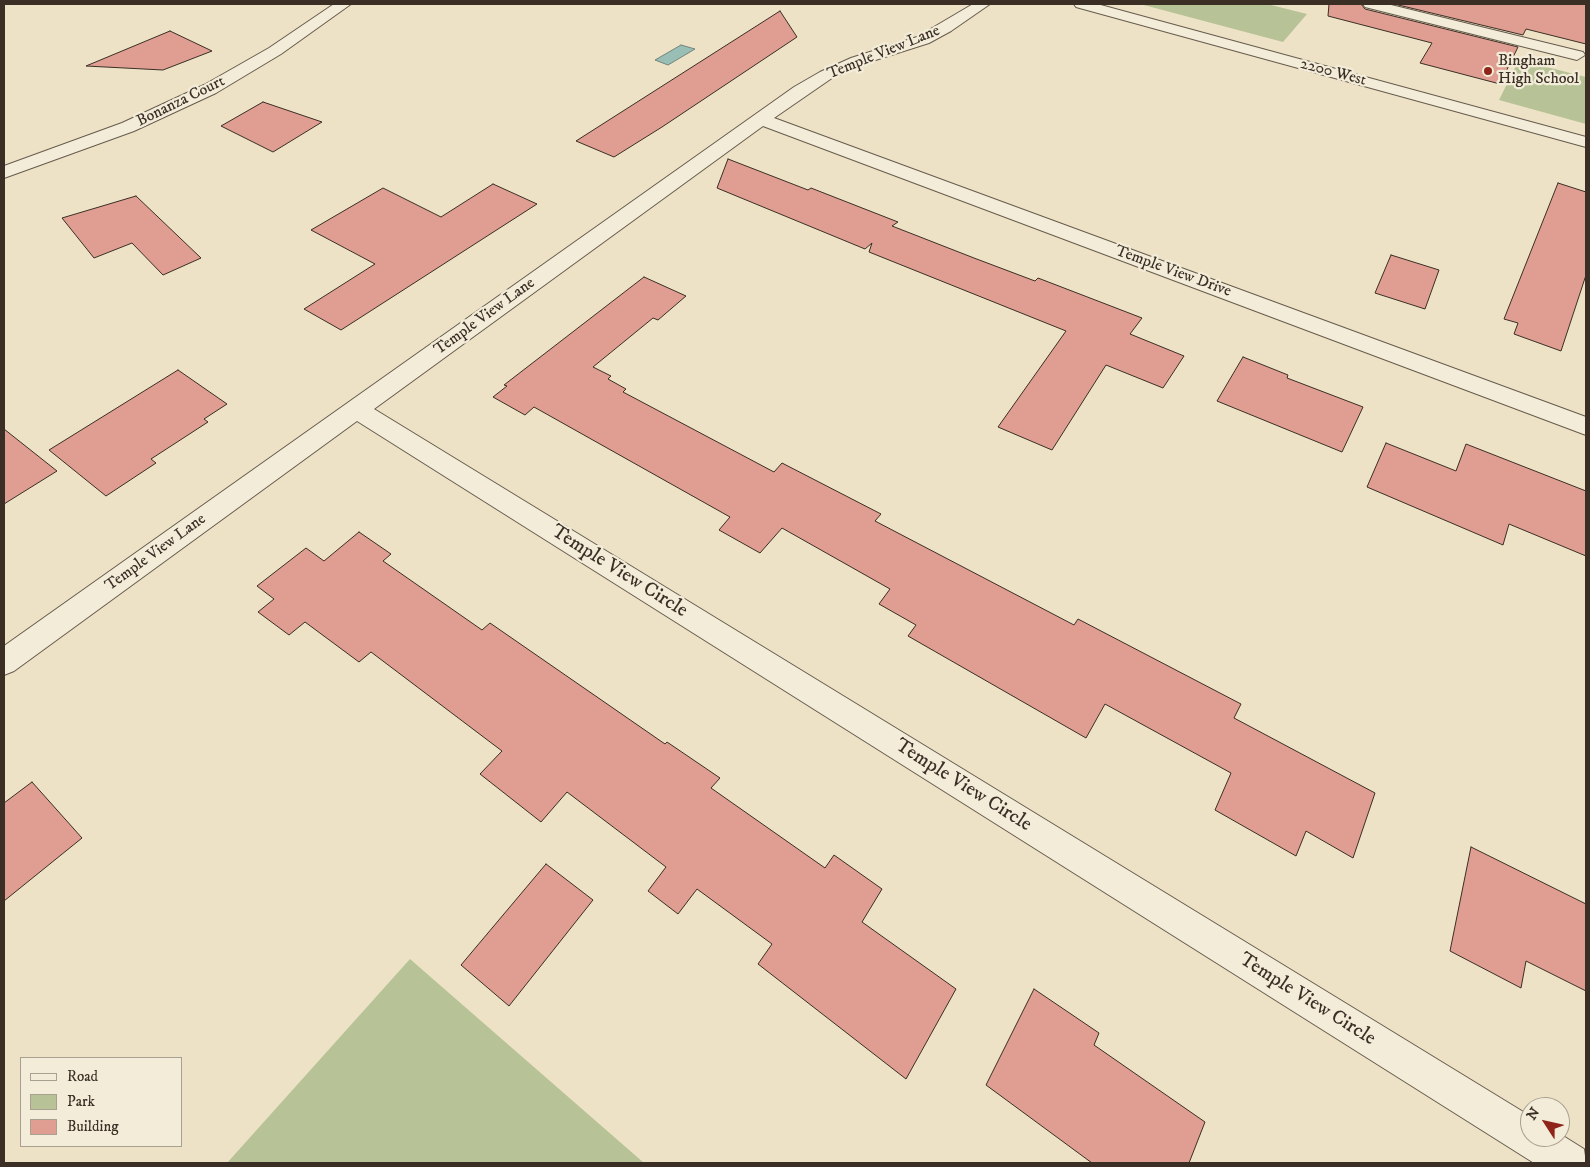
<!DOCTYPE html>
<html>
<head>
<meta charset="utf-8">
<style>
	body { margin:0 }
	#map { position:relative; width:1590px; height:1167px; overflow:hidden; background:#ede2c5; font-family:"IM FELL DW Pica",serif }
	canvas { display:block }
	.frame { position:absolute; inset:0; border:5px solid #3a2e25; pointer-events:none }
	.legend { position:absolute; left:20px; top:1057px; width:162px; height:90px; box-sizing:border-box; background:#f3ecd9; border:1px solid #a9a091; margin:0; padding:6px 9px; list-style:none; font-size:15px; color:#3a2e25 }
	.legend li { display:flex; align-items:center; gap:10px; height:25px }
	.legend b { width:25px; border:1px solid #a9a091 }
	.north { position:absolute; left:1520px; top:1097px; width:50px; height:50px; box-sizing:border-box; background:#f3ecd9; border:1px solid #a9a091; border-radius:50%; rotate:305deg; font-size:14px; font-weight:700; line-height:20px; text-align:center; color:#3a2e25 }
	.north::after { content:''; display:block; margin:auto; width:18px; height:22px; background:#8f2418; clip-path:polygon(50% 0,100% 100%,50% 72%,0 100%) }
</style>
</head>
<body>
<div id="map">
<canvas width="1590" height="1167"></canvas>
<div class="frame"></div>
<ul class="legend">
<li><b style="height:6px;background:#f3ecd9"></b>Road</li>
<li><b style="height:14px;background:#b7c396"></b>Park</li>
<li><b style="height:14px;background:#df9e91"></b>Building</li>
</ul>
<div class="north">N</div>
</div>
<script>
const ctx = document.querySelector('canvas').getContext('2d');
ctx.lineJoin = 'round';
function paint(path, color) {
  ctx.fillStyle = color;
  ctx.fill(path, 'evenodd');
}
function poly(rows) {
  const path = new Path2D();
  for (const r of rows) {
    path.moveTo(r[0], r[1]);
    for (let i = 2; i < r.length; i += 2) path.lineTo(r[i], r[i + 1]);
  }
  return path;
}
function stroke(path, color, width, dash) {
  ctx.strokeStyle = color;
  ctx.lineWidth = width;
  ctx.lineCap = dash ? 'butt' : 'round';
  ctx.setLineDash(dash || []);
  ctx.stroke(path);
}
function write(font, color, halo, rows, align = 'center') {
  ctx.font = font + ' "IM FELL DW Pica",serif';
  ctx.lineWidth = 4.5;
  ctx.setLineDash([]);
  ctx.textBaseline = 'middle';
  ctx.strokeStyle = halo;
  ctx.fillStyle = color;
  for (const [text, x, y, turn = 0] of rows) {
    ctx.save();
    ctx.translate(x, y);
    ctx.rotate((+turn || 0) * Math.PI / 180);
    ctx.textAlign = isNaN(turn) ? turn : align;
    if (halo) ctx.strokeText(text, 0, 0);
    ctx.fillText(text, 0, 0);
    ctx.restore();
  }
}
const green = poly([
	[1140,4,1267,4,1307,14,1283,42],
	[1519,60,1586,77,1586,124,1499,100],
	[410,959,644,1163,227,1163]
]);
const water = poly([
	[681,45,695,49,668,65,655,60,681,45]
]);
const building = poly([
	[1329,4,1361,4,1365,9,1518,47,1500,84,1420,63,1432,43,1328,16,1329,4],
	[1394,4,1586,4,1586,44,1526,29,1523,35,1394,4],
	[780,11,797,37,662,127,614,157,576,141,780,11],
	[170,31,212,51,163,70,86,66,170,31],
	[263,102,322,122,273,152,221,126,263,102],
	[728,159,808,190,811,188,898,222,892,226,974,258,1035,281,1038,278,1142,318,1130,334,1184,356,1163,388,1106,365,1052,450,998,427,1066,331,869,252,872,243,865,249,717,188,728,159],
	[1558,183,1586,192,1586,275,1561,351,1514,334,1518,323,1504,319,1558,183],
	[493,184,537,204,341,330,304,309,375,264,311,230,383,188,441,217,493,184],
	[136,196,201,258,163,275,132,243,94,258,62,218,136,196],
	[1391,255,1439,270,1425,309,1375,293,1391,255],
	[644,277,686,296,658,320,653,318,593,367,611,376,608,379,626,389,623,392,774,472,782,463,881,514,875,521,1074,625,1078,619,1241,704,1234,718,1375,793,1353,858,1306,831,1296,856,1215,810,1231,773,1105,704,1086,738,908,636,916,625,879,604,890,589,782,528,760,553,719,530,730,517,534,407,525,415,493,397,507,386,504,385,644,277],
	[1243,357,1288,375,1287,378,1363,407,1342,452,1217,401,1243,357],
	[178,370,227,404,204,419,208,422,151,459,156,463,106,496,49,450,178,370],
	[4,429,57,471,4,504,4,429],
	[1386,443,1456,471,1466,444,1586,491,1586,556,1509,524,1503,545,1367,487,1386,443],
	[359,532,391,554,383,561,482,630,490,623,665,744,667,742,720,778,711,788,825,868,834,855,882,889,862,922,956,989,906,1079,758,964,772,944,697,889,678,914,648,891,666,867,567,792,541,822,480,774,502,751,371,652,359,662,305,622,289,635,258,612,274,599,257,586,306,548,324,561,359,532],
	[32,782,82,838,4,901,4,803,32,782],
	[1471,847,1586,904,1586,991,1526,961,1521,988,1450,951,1471,847],
	[546,864,593,900,509,1006,461,965,546,864],
	[1034,989,1099,1033,1094,1045,1205,1122,1189,1163,1092,1163,986,1085,1034,989]
]);
const minor = poly([
	[334,4,351,4,281,54,216,93,134,131,4,178,4,166,122,123,204,85,269,48,334,4],
	[973,4,990,4,951,31,929,43,863,64,832,78,774,118,1586,417,1586,435,763,126,374,409,1530,1116,1530,1137,1560,1137,1560,1134,1584,1149,1586,1163,1534,1163,357,421,14,671,4,675,4,646,794,87,820,72,851,58,917,37,973,4],
	[1074,4,1097,4,1586,137,1586,147,1076,7,1074,4],
	[1363,4,1387,4,1583,52,1585,55,1577,60,1365,7,1363,4]
]);
const markers = [
	[1488,71,5,"#8f2418"]
];
const farStreetnames = [
	["Temple View Lane",884,53,-22],
	["2200 West",1333,73,15],
	["Bonanza Court",181,102,-26],
	["Temple View Drive",1173,272,20],
	["Temple View Lane",485,317,-36],
	["Temple View Lane",156,553,-36]
];
const farPoinames = [
	["Bingham",1498,62],
	["High School",1498,80]
];
const streetNames = [
	["Temple View Circle",619,572,32],
	["Temple View Circle",963,786,32],
	["Temple View Circle",1307,1000,32]
];
paint(green, '#b7c396');
paint(water, '#99beb5');
stroke(water, '#73847b', 1);
paint(building, '#df9e91');
stroke(building, '#3a2e25', 1);
stroke(minor, '#675b4d', 2);
paint(minor, '#f3ecd9');
for (const [x, y, r, color] of markers) {
  const dot = new Path2D();
  dot.arc(x, y, r, 0, 2 * Math.PI);
  ctx.fillStyle = color;
  ctx.fill(dot);
  stroke(dot, '#f3ecd9', 2);
}
write('16px', '#3a2e25', '#f3ecd9', farStreetnames);
write('16px', '#3a2e25', '#f3ecd9', farPoinames, 'left');
write('20px', '#3a2e25', '#f3ecd9', streetNames);
</script>
</body>
</html>
